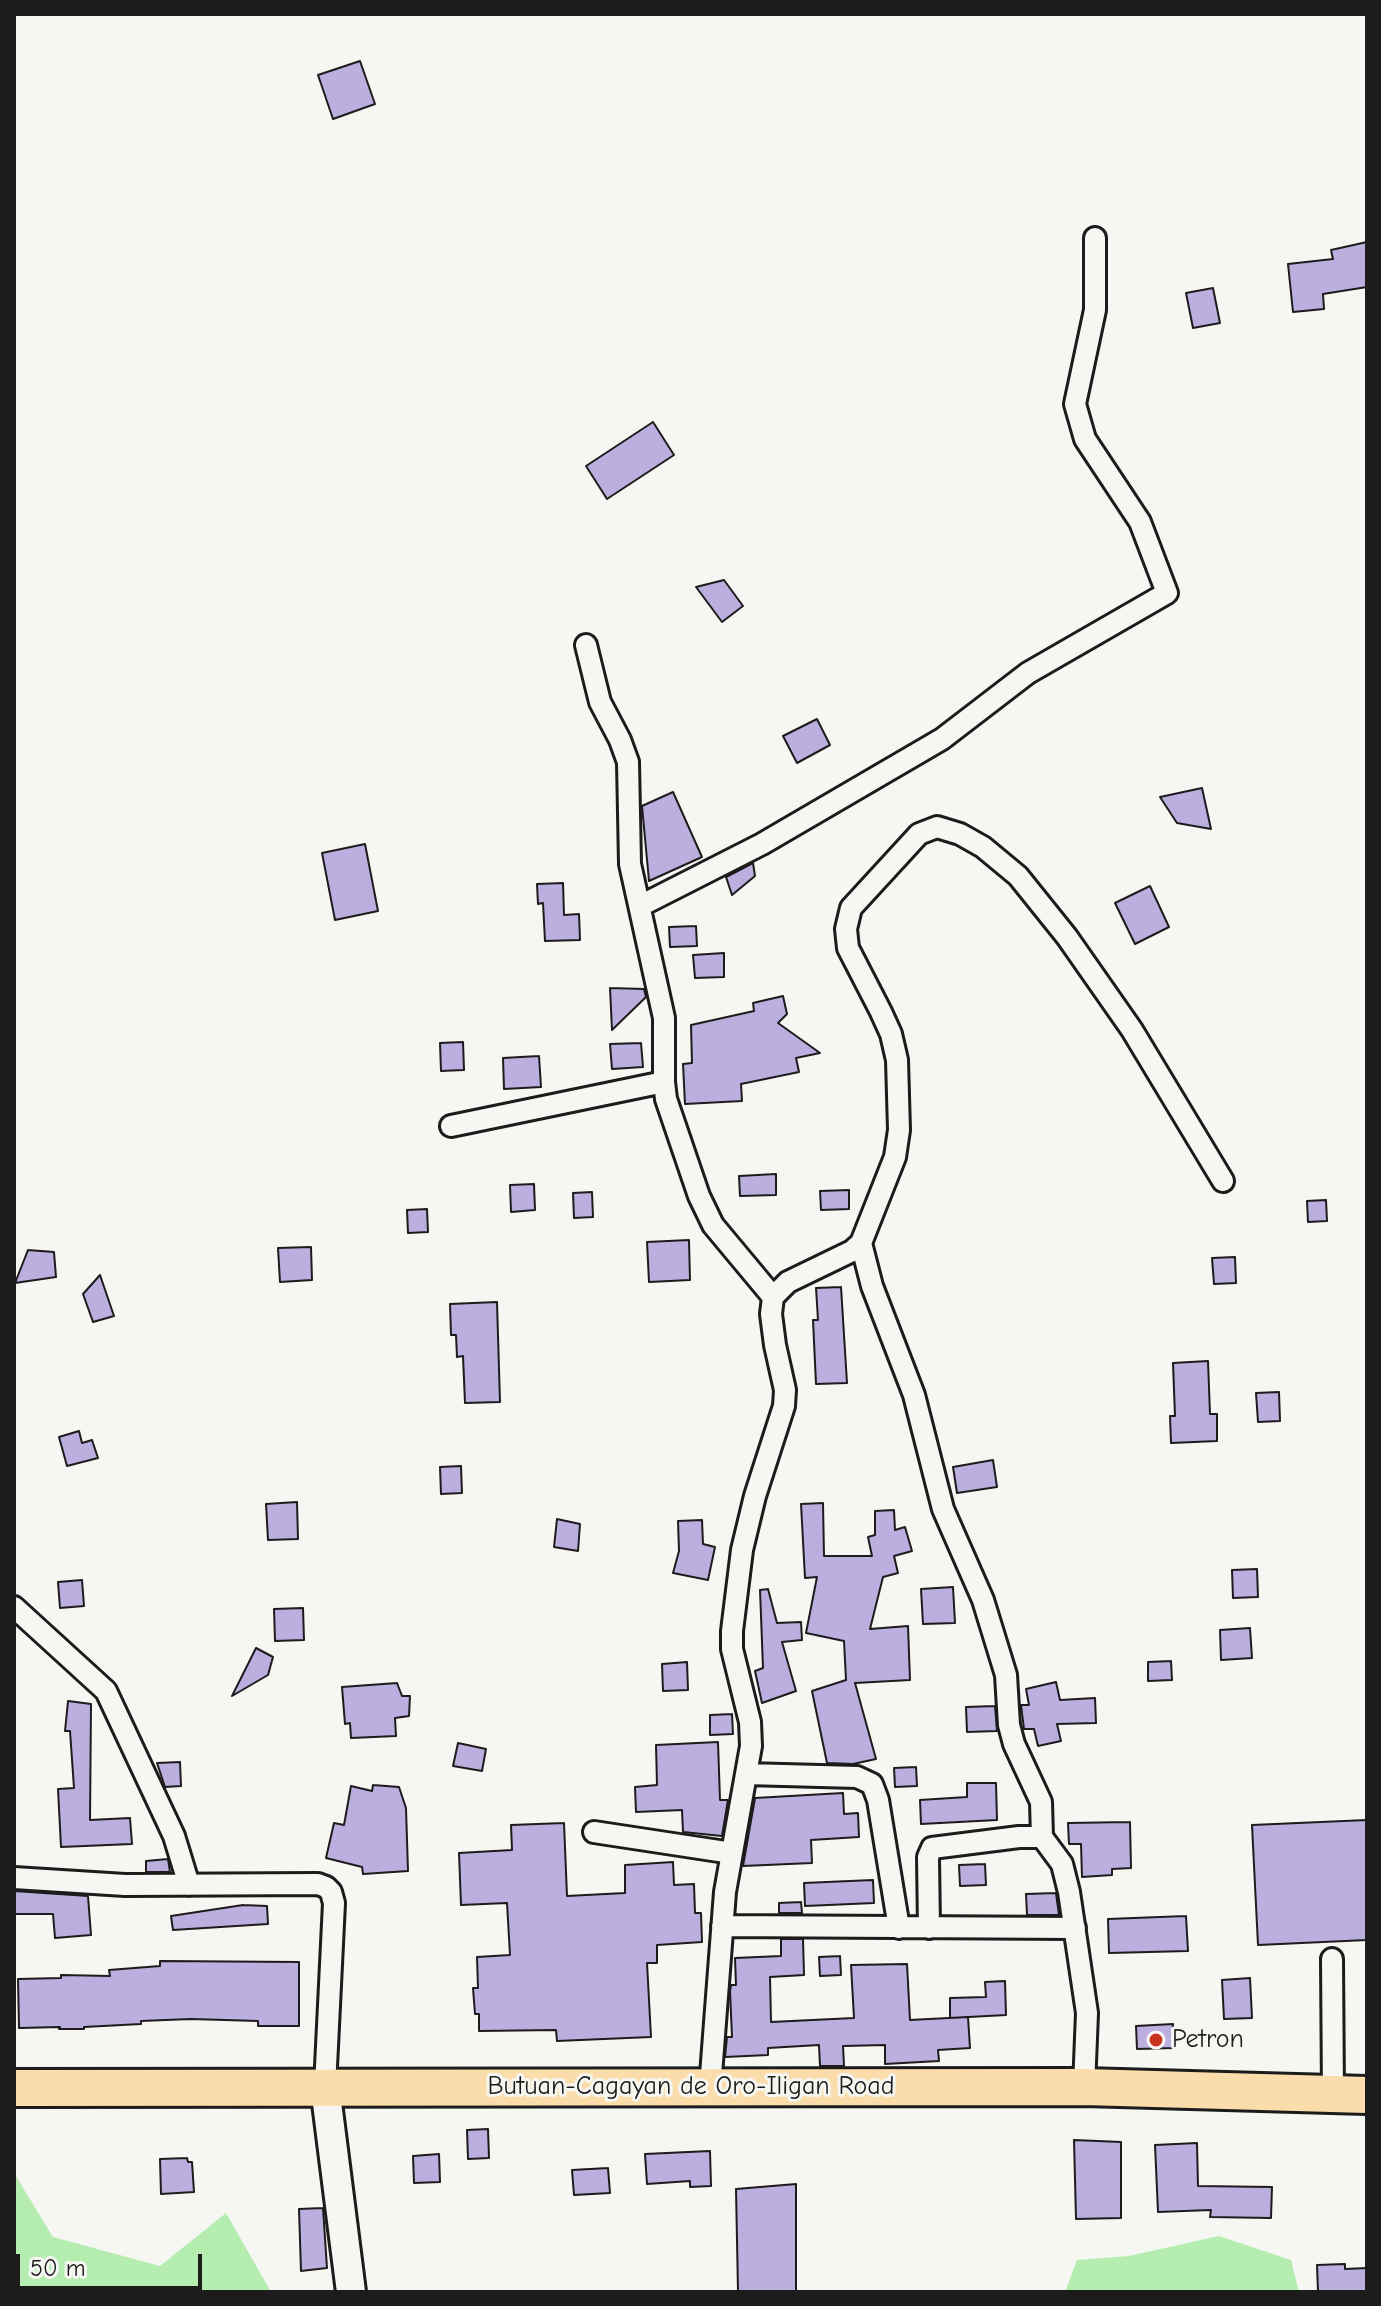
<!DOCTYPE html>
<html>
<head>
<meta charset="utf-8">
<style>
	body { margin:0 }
	#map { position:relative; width:1381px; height:2306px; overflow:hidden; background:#f6f6f2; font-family:"Comic Neue",sans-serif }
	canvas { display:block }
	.frame { position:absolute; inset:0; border:16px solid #1c1c1c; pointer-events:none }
	.scale { position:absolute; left:16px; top:2254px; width:186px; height:36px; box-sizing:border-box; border:4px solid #1c1c1c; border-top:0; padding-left:10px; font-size:24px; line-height:28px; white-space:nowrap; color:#1c1c1c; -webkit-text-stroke:6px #f6f6f2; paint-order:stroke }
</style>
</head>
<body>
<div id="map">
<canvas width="1381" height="2306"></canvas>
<div class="frame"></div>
<div class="scale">50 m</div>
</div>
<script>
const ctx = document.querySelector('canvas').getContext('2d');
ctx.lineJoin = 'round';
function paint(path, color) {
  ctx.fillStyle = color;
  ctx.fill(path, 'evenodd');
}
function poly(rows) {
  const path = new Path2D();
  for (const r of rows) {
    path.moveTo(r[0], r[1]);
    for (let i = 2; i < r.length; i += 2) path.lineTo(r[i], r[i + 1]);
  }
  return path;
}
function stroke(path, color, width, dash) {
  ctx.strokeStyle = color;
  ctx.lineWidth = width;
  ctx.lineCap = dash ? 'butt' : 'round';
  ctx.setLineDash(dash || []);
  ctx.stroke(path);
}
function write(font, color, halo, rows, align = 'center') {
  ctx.font = font + ' "Comic Neue",sans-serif';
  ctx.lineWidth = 6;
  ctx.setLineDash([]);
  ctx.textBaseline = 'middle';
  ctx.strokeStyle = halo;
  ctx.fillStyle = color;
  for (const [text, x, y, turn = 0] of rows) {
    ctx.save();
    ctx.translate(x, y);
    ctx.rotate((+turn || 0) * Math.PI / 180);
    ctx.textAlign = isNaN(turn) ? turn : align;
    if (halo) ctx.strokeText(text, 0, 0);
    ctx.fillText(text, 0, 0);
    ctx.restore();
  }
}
const green = poly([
	[14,2173,53,2237,160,2266,226,2213,271,2292,14,2292],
	[1219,2236,1291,2260,1299,2292,1065,2292,1077,2260,1129,2256]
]);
const building = poly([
	[360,61,375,104,333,119,318,75,360,61],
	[1367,242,1367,287,1323,294,1324,309,1293,312,1288,264,1333,259,1331,250,1367,242],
	[1213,288,1220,323,1193,328,1186,293,1213,288],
	[653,422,674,455,607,499,586,466,653,422],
	[724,580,743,606,722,622,696,587,724,580],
	[817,719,830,745,797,763,783,736,817,719],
	[1202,788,1211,829,1177,823,1160,797,1202,788],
	[673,792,702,857,649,881,642,806,673,792],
	[365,844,378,911,335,920,322,853,365,844],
	[753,863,755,876,732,895,726,877,753,863],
	[563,883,564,915,579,914,580,940,545,941,543,903,538,904,537,884,563,883],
	[1150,886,1169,927,1135,944,1115,903,1150,886],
	[696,926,697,946,670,947,669,927,696,926],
	[724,953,724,977,695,978,693,955,724,953],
	[610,988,644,989,646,997,612,1030,610,988],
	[783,996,787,1014,778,1023,820,1053,796,1058,799,1072,741,1084,742,1101,685,1104,683,1064,692,1063,691,1025,754,1011,753,1003,783,996],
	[463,1042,464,1070,441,1071,440,1043,463,1042],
	[641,1043,643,1067,612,1069,610,1044,641,1043],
	[539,1056,541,1087,504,1089,503,1058,539,1056],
	[776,1174,776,1195,740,1196,739,1176,776,1174],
	[534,1184,535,1210,511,1212,510,1185,534,1184],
	[849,1190,849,1209,821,1210,820,1191,849,1190],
	[592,1192,593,1217,574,1218,573,1193,592,1192],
	[1326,1200,1327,1221,1308,1222,1307,1201,1326,1200],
	[427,1209,428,1232,408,1233,407,1210,427,1209],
	[689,1240,690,1280,649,1282,647,1242,689,1240],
	[311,1247,312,1280,280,1282,278,1248,311,1247],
	[28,1250,54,1252,56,1277,15,1283,28,1250],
	[1235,1257,1236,1283,1214,1284,1212,1258,1235,1257],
	[100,1275,114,1316,93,1322,83,1294,100,1275],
	[841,1287,847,1383,816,1384,813,1320,818,1320,816,1288,841,1287],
	[497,1302,500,1402,465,1403,463,1356,457,1357,456,1335,451,1335,450,1304,497,1302],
	[1208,1361,1210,1414,1217,1414,1217,1441,1171,1443,1170,1416,1175,1416,1173,1363,1208,1361],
	[1279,1392,1280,1421,1258,1422,1256,1393,1279,1392],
	[79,1431,82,1443,92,1440,98,1458,67,1466,59,1437,79,1431],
	[993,1460,997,1487,957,1493,953,1467,993,1460],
	[461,1466,462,1493,441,1494,440,1467,461,1466],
	[297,1502,298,1539,268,1540,266,1504,297,1502],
	[823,1503,824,1556,872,1556,868,1537,875,1535,875,1511,894,1510,895,1530,905,1527,912,1551,894,1556,898,1573,883,1577,870,1629,908,1626,910,1680,855,1683,876,1759,853,1764,827,1763,812,1691,846,1680,844,1641,806,1633,817,1577,805,1578,801,1504,823,1503],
	[557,1519,580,1524,578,1551,554,1547,557,1519],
	[702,1520,703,1544,715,1547,708,1580,673,1573,679,1551,678,1521,702,1520],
	[1257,1569,1258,1597,1233,1598,1232,1570,1257,1569],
	[82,1580,84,1606,60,1608,58,1582,82,1580],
	[953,1587,955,1623,923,1624,921,1589,953,1587],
	[768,1589,777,1623,801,1622,802,1640,782,1642,796,1691,762,1703,755,1671,763,1668,760,1590,768,1589],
	[303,1608,304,1640,275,1641,274,1609,303,1608],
	[1250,1628,1252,1658,1221,1660,1220,1630,1250,1628],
	[256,1648,273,1657,268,1675,232,1696,256,1648],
	[1171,1661,1172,1680,1148,1681,1148,1662,1171,1661],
	[687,1662,688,1690,663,1691,662,1664,687,1662],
	[1056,1682,1060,1700,1095,1698,1096,1723,1057,1724,1061,1741,1038,1746,1034,1729,1024,1729,1021,1705,1029,1705,1026,1689,1056,1682],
	[397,1683,402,1696,410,1696,409,1716,395,1718,396,1736,351,1738,350,1723,345,1724,342,1687,397,1683],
	[68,1701,91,1704,90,1820,130,1818,132,1844,61,1847,58,1789,74,1788,70,1731,65,1731,68,1701],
	[995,1706,997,1731,967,1732,966,1707,995,1706],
	[732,1714,733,1734,710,1735,710,1715,732,1714],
	[718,1742,720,1800,728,1800,722,1836,683,1832,682,1810,636,1812,635,1787,657,1785,656,1745,718,1742],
	[458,1743,486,1749,482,1771,453,1766,458,1743],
	[180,1762,181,1786,165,1787,157,1763,180,1762],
	[916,1767,917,1786,895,1787,894,1768,916,1767],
	[967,1783,996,1783,997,1820,921,1824,920,1800,967,1797,967,1783],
	[373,1785,399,1787,406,1808,408,1871,363,1874,362,1867,326,1858,334,1823,344,1825,351,1786,372,1791,373,1785],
	[843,1793,844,1814,858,1813,859,1837,811,1840,812,1863,743,1866,755,1798,843,1793],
	[1367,1820,1367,1940,1258,1945,1252,1825,1367,1820],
	[1130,1822,1131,1868,1112,1869,1112,1875,1082,1877,1081,1844,1069,1844,1068,1823,1130,1822],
	[564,1823,567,1896,625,1893,625,1865,673,1862,674,1885,694,1884,695,1913,701,1913,702,1942,657,1945,657,1963,647,1963,651,2037,557,2041,556,2030,479,2031,479,2014,475,2014,473,1988,478,1988,477,1957,510,1955,507,1903,461,1905,459,1853,512,1850,511,1825,564,1823],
	[168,1859,170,1872,146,1872,146,1861,168,1859],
	[985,1864,986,1885,960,1886,959,1865,985,1864],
	[873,1880,874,1903,805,1906,804,1883,873,1880],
	[14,1891,88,1896,91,1935,55,1938,53,1914,14,1914,14,1891],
	[1056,1893,1059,1915,1027,1915,1026,1894,1056,1893],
	[801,1902,802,1913,779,1913,779,1903,801,1902],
	[243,1905,267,1906,268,1924,173,1930,171,1916,243,1905],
	[1186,1916,1188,1951,1109,1953,1108,1919,1186,1916],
	[781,1939,803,1939,804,1975,770,1977,771,2022,854,2018,851,1965,907,1964,910,2020,968,2017,970,2048,938,2050,939,2061,885,2064,885,2045,843,2046,844,2066,820,2066,819,2045,768,2048,768,2055,725,2057,727,2037,732,2037,730,1991,731,1985,736,1985,735,1958,781,1956,781,1939],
	[840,1956,841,1975,820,1976,819,1957,840,1956],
	[160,1961,299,1962,299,2026,258,2026,258,2021,191,2019,141,2021,141,2024,84,2027,84,2029,59,2029,60,2027,19,2028,18,1979,61,1978,61,1975,110,1976,109,1970,160,1966,160,1961],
	[1250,1978,1252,2018,1224,2019,1222,1980,1250,1978],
	[1005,1981,1006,2015,950,2018,950,1998,986,1997,985,1982,1005,1981],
	[1173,2024,1174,2048,1137,2049,1136,2026,1173,2024],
	[488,2129,489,2158,468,2159,467,2130,488,2129],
	[1074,2140,1121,2142,1121,2218,1076,2219,1074,2140],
	[1197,2143,1198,2186,1272,2187,1271,2218,1210,2217,1211,2210,1158,2212,1155,2145,1197,2143],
	[710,2151,711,2186,690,2187,690,2181,647,2184,645,2154,710,2151],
	[439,2154,440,2182,414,2183,413,2156,439,2154],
	[187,2158,188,2162,192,2162,194,2192,161,2194,160,2159,187,2158],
	[608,2168,610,2193,574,2195,572,2170,608,2168],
	[796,2184,796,2292,738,2292,736,2189,796,2184],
	[323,2208,327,2268,301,2271,299,2209,323,2208],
	[1345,2264,1345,2269,1367,2268,1367,2292,1318,2292,1317,2265,1345,2264]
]);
const street = poly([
	[586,645,600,702,620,740,628,762,630,864,664,1018,664,1082,666,1099,699,1196,713,1225,773,1297],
	[640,906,762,844,942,739,1028,673,1167,593,1140,522,1085,439,1075,404,1095,310,1095,238],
	[451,1126,664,1082],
	[861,1243,872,1286,914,1395,943,1509,983,1600,1006,1675,1009,1725,1014,1744,1041,1802,1042,1837],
	[14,1607,106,1691,174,1836,189,1885],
	[746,1774,857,1777,872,1784,878,1800,899,1928],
	[594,1832,732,1853],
	[14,1878,125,1885,318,1884,326,1887,331,1892,334,1903,325,2087],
	[722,1926,1075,1928],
	[929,1928,928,1857,932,1848,1019,1837,1042,1837,1062,1864,1069,1892,1087,2013,1084,2087],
	[1332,1959,1333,2095],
	[710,2088,725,1892,751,1746,750,1722,732,1649,732,1631,742,1550,755,1496,784,1406,785,1390,775,1345,771,1314,773,1297,788,1282,852,1251,861,1243,895,1157,899,1130,897,1060,891,1034,881,1012,848,948,846,929,851,908,919,834,937,827,960,834,983,847,1018,876,1067,937,1132,1030,1223,1181]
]);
const secondary = poly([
	[325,2087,351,2292]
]);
const highway = poly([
	[14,2088,1084,2087,1367,2095]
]);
const markers = [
	[1156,2040,8,"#c8321e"]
];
const poiNames = [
	["Petron",1172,2040]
];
const streetNames = [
	["Butuan-Cagayan de Oro-Iligan Road",691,2087]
];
paint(green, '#b5edb0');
paint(building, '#bcafe0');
stroke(building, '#1c1c1c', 2);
stroke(street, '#1c1c1c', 26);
stroke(secondary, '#1c1c1c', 34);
stroke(highway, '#1c1c1c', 42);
stroke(street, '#f6f6f2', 20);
stroke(secondary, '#f6f6f2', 28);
stroke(highway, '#faddab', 36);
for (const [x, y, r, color] of markers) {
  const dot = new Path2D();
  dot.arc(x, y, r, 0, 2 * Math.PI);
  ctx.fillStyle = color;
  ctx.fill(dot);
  stroke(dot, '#f6f6f2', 3);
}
write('26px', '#1c1c1c', '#f6f6f2', poiNames, 'left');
write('26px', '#1c1c1c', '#f6f6f2', streetNames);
</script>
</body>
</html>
